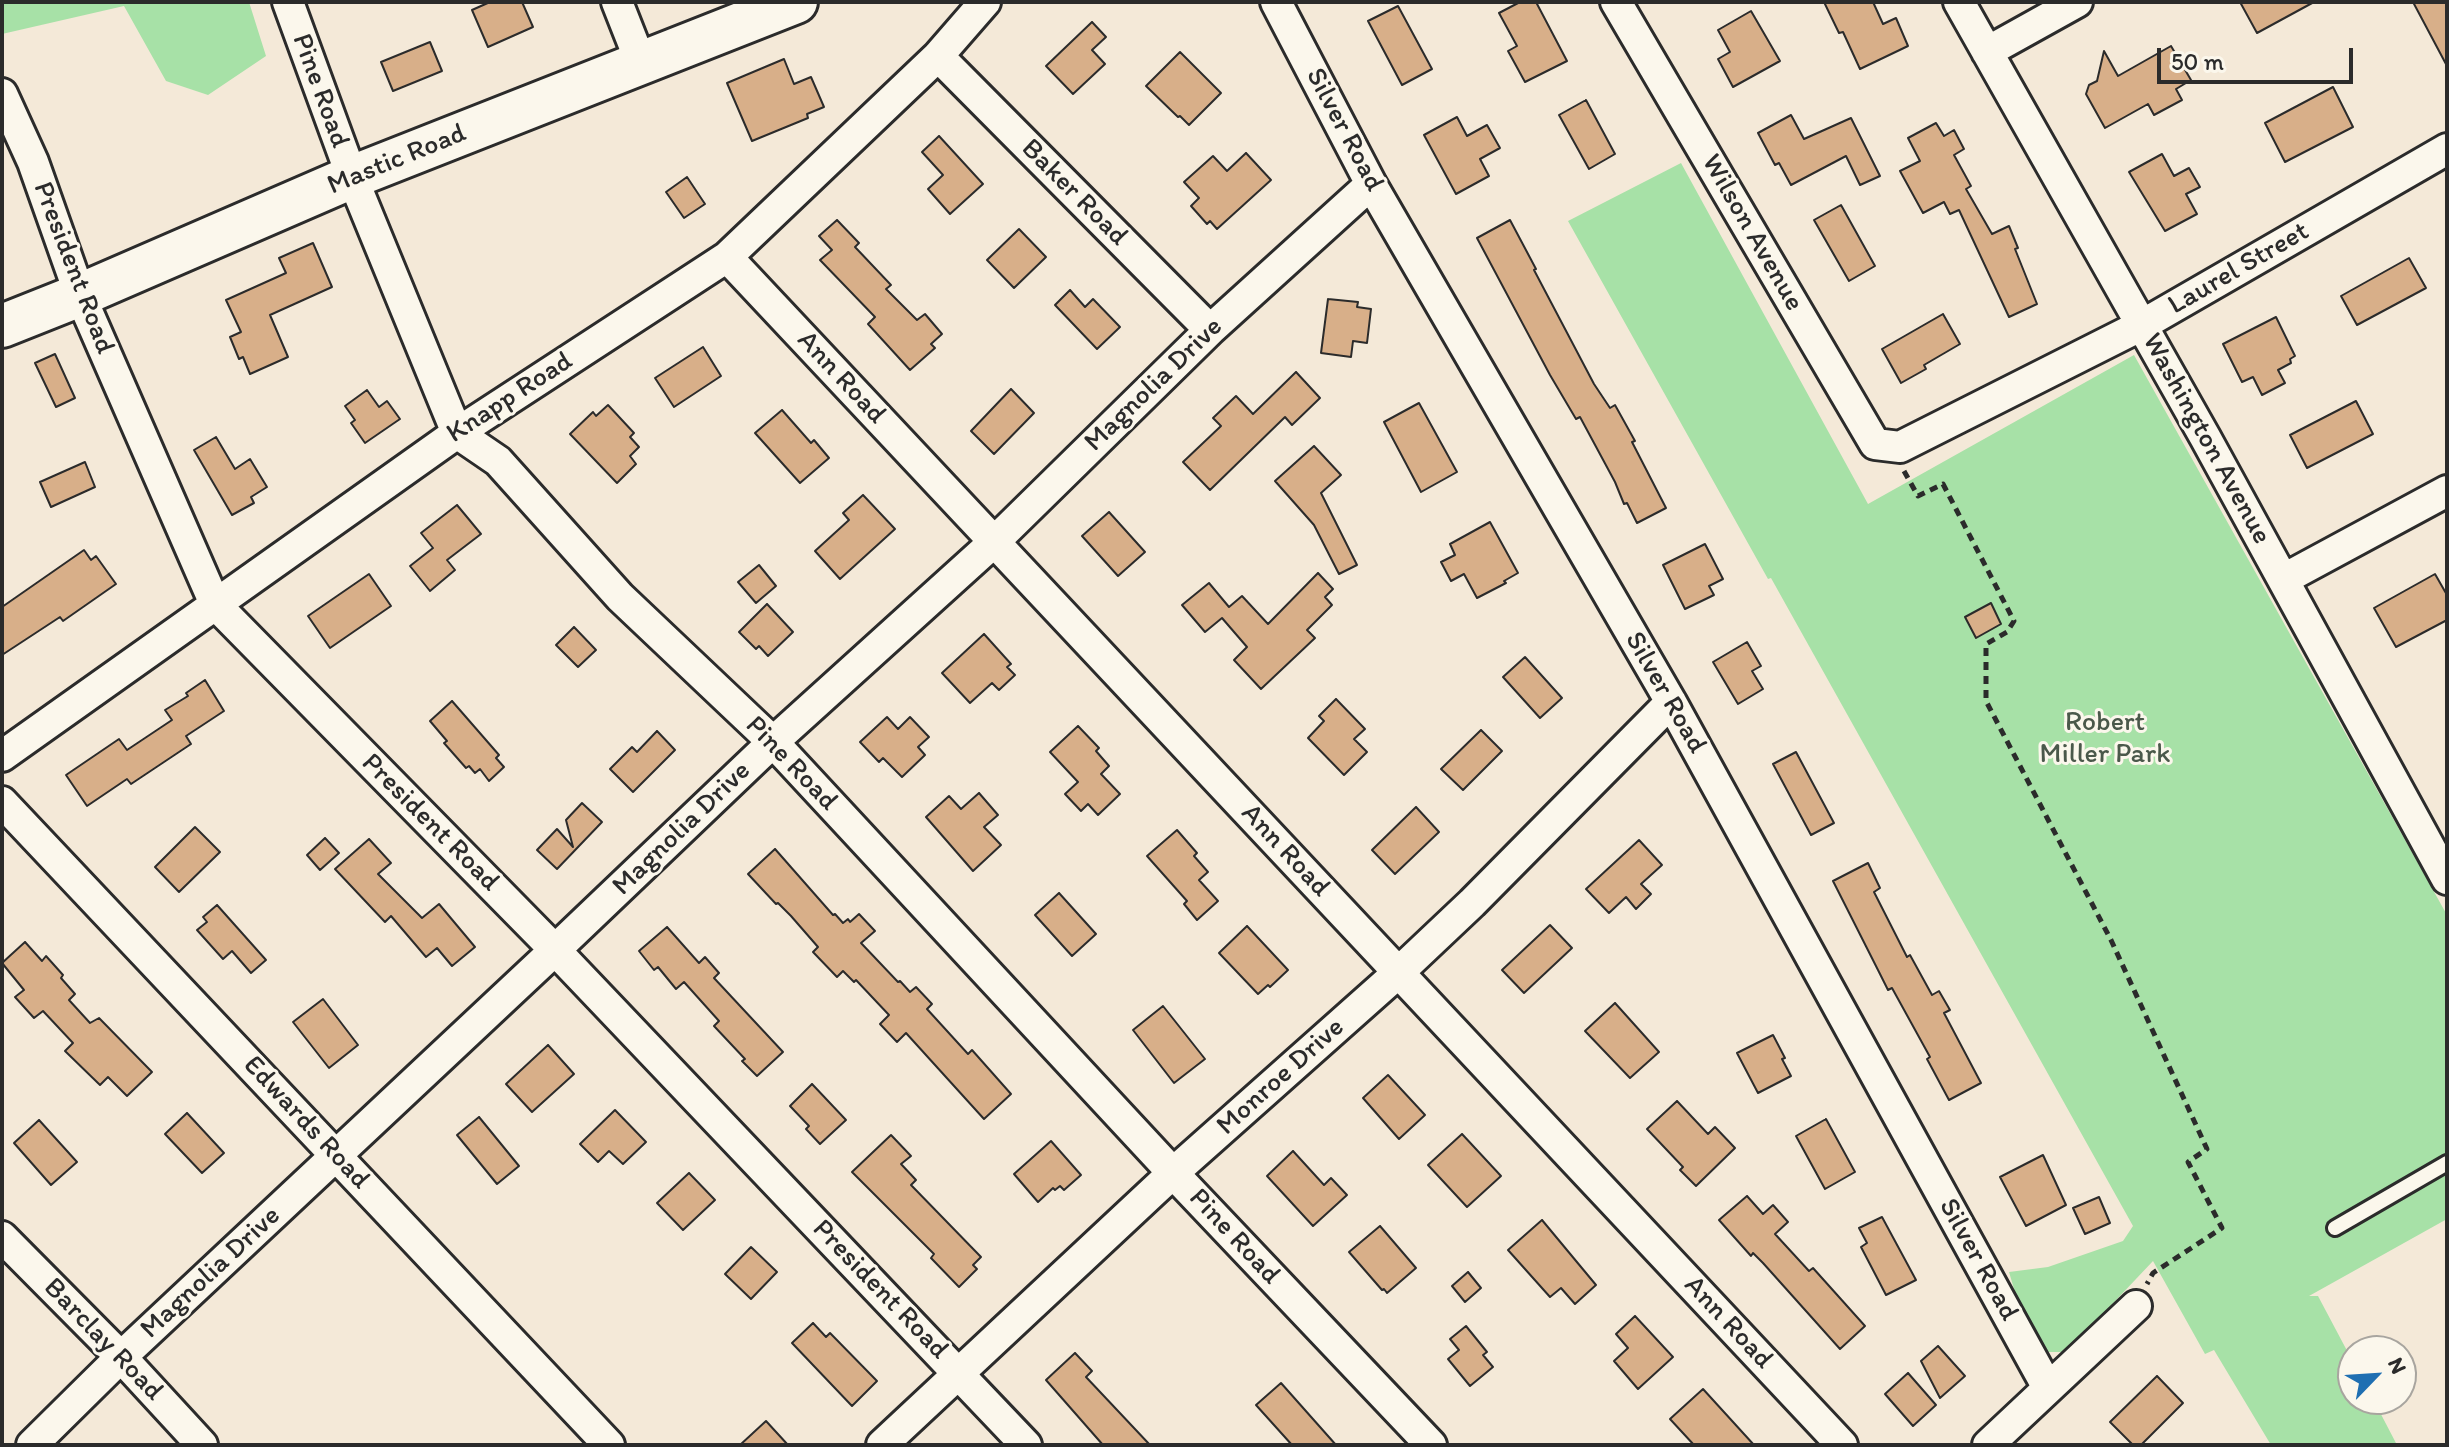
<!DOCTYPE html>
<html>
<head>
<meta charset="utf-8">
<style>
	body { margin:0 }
	#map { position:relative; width:2449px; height:1447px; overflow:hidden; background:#f4e9d8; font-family:Itim,sans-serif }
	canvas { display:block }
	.frame { position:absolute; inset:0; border:4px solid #2b2b2b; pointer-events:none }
	.north { position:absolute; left:2337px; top:1335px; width:80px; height:80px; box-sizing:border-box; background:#fbf7ec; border:2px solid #a8a59f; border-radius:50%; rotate:65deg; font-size:22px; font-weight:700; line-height:32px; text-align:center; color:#2b2b2b }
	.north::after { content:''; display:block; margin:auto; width:28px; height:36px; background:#1f6fb2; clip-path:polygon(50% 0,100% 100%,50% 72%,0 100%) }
	.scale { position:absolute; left:2157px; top:48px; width:196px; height:36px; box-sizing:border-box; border:4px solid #2b2b2b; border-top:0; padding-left:10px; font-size:24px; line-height:28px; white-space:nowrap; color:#2b2b2b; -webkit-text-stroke:6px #fbf7ec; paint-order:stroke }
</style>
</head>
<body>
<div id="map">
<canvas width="2449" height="1447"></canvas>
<div class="frame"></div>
<div class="north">N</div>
<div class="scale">50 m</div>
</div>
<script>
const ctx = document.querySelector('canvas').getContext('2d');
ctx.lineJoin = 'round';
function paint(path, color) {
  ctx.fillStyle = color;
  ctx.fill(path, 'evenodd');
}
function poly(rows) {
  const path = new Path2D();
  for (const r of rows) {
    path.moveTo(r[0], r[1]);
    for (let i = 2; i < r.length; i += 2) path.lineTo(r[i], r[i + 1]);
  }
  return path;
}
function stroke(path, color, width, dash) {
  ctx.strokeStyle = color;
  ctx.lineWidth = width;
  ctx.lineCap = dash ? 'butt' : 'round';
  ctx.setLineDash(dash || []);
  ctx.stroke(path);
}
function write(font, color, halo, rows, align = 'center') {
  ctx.font = font + ' Itim,sans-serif';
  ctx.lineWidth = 6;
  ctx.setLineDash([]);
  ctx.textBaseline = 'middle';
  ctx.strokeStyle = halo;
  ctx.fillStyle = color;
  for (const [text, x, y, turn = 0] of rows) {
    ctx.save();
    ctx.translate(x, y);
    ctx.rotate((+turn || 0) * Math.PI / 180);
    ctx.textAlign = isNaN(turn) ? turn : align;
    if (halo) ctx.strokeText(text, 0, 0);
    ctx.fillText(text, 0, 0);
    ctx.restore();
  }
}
const green = poly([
	[2,2,249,2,266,56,208,95,166,81,124,6,2,34],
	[1681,163,1868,504,2134,355,2447,915,2447,1219,2309,1296,2318,1296,2353,1362,2353,1399,2373,1399,2397,1445,2271,1445,2214,1350,2205,1354,2153,1261,2067,1352,2044,1352,2017,1299,2009,1272,2048,1267,2123,1241,2133,1226,1771,578,1768,579,1568,221]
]);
const building = poly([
	[490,2,522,2,533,27,488,47,472,10,490,2],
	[1520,2,1536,2,1567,61,1525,82,1508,51,1517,46,1499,13,1520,2],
	[1824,2,1873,2,1883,24,1896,18,1908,46,1860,69,1843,32,1839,33,1824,2],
	[2240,2,2314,2,2257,33,2240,2],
	[2413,2,2447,2,2447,66,2413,2],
	[1398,6,1432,69,1402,85,1368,21,1398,6],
	[1751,11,1780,61,1733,87,1718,59,1730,52,1718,30,1751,11],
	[1092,22,1106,37,1092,50,1105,64,1073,94,1046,66,1092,22],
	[430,42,442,71,393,91,381,62,430,42],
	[2171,46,2191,80,2176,89,2182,100,2154,115,2148,104,2105,128,2086,94,2089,85,2097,81,2104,51,2118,76,2171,46],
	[1180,52,1221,93,1189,125,1180,116,1178,117,1146,86,1180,52],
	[784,59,794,84,811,77,824,107,807,114,808,118,752,141,727,83,784,59],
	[2333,87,2353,127,2285,162,2265,123,2333,87],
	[1586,100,1615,154,1589,169,1559,115,1586,100],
	[1791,115,1804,139,1851,118,1880,176,1860,185,1846,156,1791,185,1779,163,1775,165,1758,133,1791,115],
	[1457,117,1467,136,1487,125,1500,148,1480,159,1489,176,1456,194,1424,135,1457,117],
	[1936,123,1944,136,1954,130,1964,149,1954,155,1971,186,1966,189,1992,234,2009,226,2018,248,2015,249,2037,304,2009,317,1959,210,1950,214,1944,202,1923,213,1900,171,1920,161,1908,138,1936,123],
	[939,136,983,184,950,214,928,189,943,175,922,152,939,136],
	[1246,153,1271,180,1217,229,1210,221,1207,224,1191,206,1199,198,1184,182,1213,156,1227,171,1246,153],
	[2162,154,2174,176,2189,168,2200,187,2186,194,2197,214,2165,231,2129,172,2162,154],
	[687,177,705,204,684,218,666,192,687,177],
	[1841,205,1875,266,1849,281,1814,220,1841,205],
	[837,220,859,243,855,247,891,285,886,289,917,320,925,314,942,334,931,344,935,348,910,370,868,324,875,317,820,260,832,250,819,236,837,220],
	[1510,220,1536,269,1534,270,1594,384,1610,408,1615,405,1635,441,1632,442,1666,508,1637,523,1627,503,1624,504,1615,482,1580,417,1576,419,1550,375,1477,238,1510,220],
	[1019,229,1046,257,1014,288,987,260,1019,229],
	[313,243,332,287,270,315,288,357,250,374,243,357,239,359,230,337,241,332,226,300,286,273,279,258,313,243],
	[2409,258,2426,288,2357,325,2341,296,2409,258],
	[1070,290,1085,307,1093,299,1120,327,1097,349,1055,305,1070,290],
	[1328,299,1358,302,1357,307,1371,309,1367,343,1353,341,1351,357,1321,353,1328,299],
	[1943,314,1960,344,1924,365,1926,369,1901,383,1882,349,1943,314],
	[2276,317,2295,356,2290,359,2291,363,2278,370,2285,383,2262,395,2253,377,2242,382,2223,344,2276,317],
	[703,347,721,376,674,407,655,378,703,347],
	[55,354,75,398,56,407,35,363,55,354],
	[1296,372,1320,398,1292,425,1285,417,1210,490,1183,462,1221,426,1213,418,1236,396,1253,414,1296,372],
	[1011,389,1034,413,994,454,971,431,1011,389],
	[367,390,379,407,387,401,400,419,365,443,351,423,355,420,345,406,367,390],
	[2356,401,2373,434,2307,468,2290,435,2356,401],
	[1419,403,1457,472,1421,492,1384,422,1419,403],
	[608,405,634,433,630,437,639,447,630,456,636,464,617,483,570,434,593,412,596,416,608,405],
	[782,410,811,443,814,440,829,458,800,483,755,433,782,410],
	[216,437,235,469,250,459,267,487,251,497,254,503,232,515,194,450,216,437],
	[1314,446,1341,475,1321,493,1357,565,1339,574,1314,525,1275,481,1314,446],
	[85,462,95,487,51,507,40,482,85,462],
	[863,495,895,529,840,579,815,551,849,520,843,513,863,495],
	[457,505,481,534,447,560,455,570,430,591,410,566,433,548,421,533,457,505],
	[1109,512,1145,552,1118,576,1082,536,1109,512],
	[1490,522,1518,573,1504,581,1506,583,1477,598,1464,574,1451,581,1441,562,1455,555,1450,544,1490,522],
	[1705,544,1723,579,1709,586,1714,595,1685,609,1663,565,1705,544],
	[84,550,91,560,96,556,116,584,63,621,60,617,2,655,2,607,84,550],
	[759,565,776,586,756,603,738,582,759,565],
	[1318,573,1333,589,1325,597,1332,605,1307,630,1315,638,1261,689,1234,660,1247,647,1222,618,1205,632,1182,605,1209,583,1229,607,1242,596,1268,624,1318,573],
	[369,574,391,606,330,648,308,616,369,574],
	[2435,574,2447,595,2447,620,2396,647,2374,608,2435,574],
	[1991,603,2001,624,1976,638,1965,617,1991,603],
	[767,604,793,632,768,656,759,646,756,649,739,632,767,604],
	[574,627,596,650,578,667,556,645,574,627],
	[984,634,1011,664,1007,667,1015,675,999,690,992,683,970,703,942,673,984,634],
	[1747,642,1761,666,1752,671,1763,689,1738,704,1713,662,1747,642],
	[1525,657,1562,698,1540,718,1503,677,1525,657],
	[205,680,224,711,186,736,191,744,131,784,127,779,87,806,66,775,119,739,127,750,172,720,165,710,188,696,186,693,205,680],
	[1336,699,1365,729,1354,739,1367,752,1344,775,1308,738,1324,721,1319,716,1336,699],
	[452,701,499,755,496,758,504,767,489,781,480,769,475,773,469,766,466,768,444,743,447,741,430,721,452,701],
	[887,717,898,729,910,717,929,737,918,747,925,755,902,777,883,758,879,762,860,742,887,717],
	[1078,726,1099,748,1096,751,1109,766,1101,774,1120,794,1098,815,1088,804,1081,811,1065,794,1078,782,1050,752,1078,726],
	[1481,730,1502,751,1463,790,1441,769,1481,730],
	[657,731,675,750,633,792,610,769,632,747,637,752,657,731],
	[1796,752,1834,823,1811,835,1773,764,1796,752],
	[979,793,998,815,984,827,1001,845,973,871,926,817,949,796,961,809,979,793],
	[582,803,602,822,557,869,537,850,557,829,573,847,566,820,582,803],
	[1416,807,1439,832,1395,874,1372,850,1416,807],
	[195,827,220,852,179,892,155,867,195,827],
	[1177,830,1197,853,1194,856,1208,872,1199,880,1218,901,1197,920,1184,904,1187,901,1147,856,1177,830],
	[325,838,339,853,320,870,307,855,325,838],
	[369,839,391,863,378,874,422,918,439,904,475,947,452,966,437,948,426,957,391,916,385,922,335,869,369,839],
	[1639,840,1662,865,1641,884,1651,894,1636,909,1626,897,1609,913,1586,889,1639,840],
	[775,849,833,915,835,914,843,923,848,919,850,922,859,914,875,931,861,943,898,982,900,981,910,992,916,987,932,1004,927,1009,968,1054,972,1050,1011,1094,984,1119,906,1033,897,1042,880,1024,889,1015,856,980,854,982,843,971,837,977,813,952,818,947,791,916,778,903,776,904,748,874,775,849],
	[1868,863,1880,888,1874,892,1907,957,1910,955,1932,995,1939,991,1950,1010,1944,1013,1981,1083,1949,1100,1927,1059,1930,1057,1892,988,1888,990,1879,972,1833,881,1868,863],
	[1059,893,1096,934,1072,956,1035,915,1059,893],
	[217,905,266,960,251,973,232,951,223,959,197,930,207,922,203,917,217,905],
	[1550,925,1572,948,1524,993,1502,970,1550,925],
	[1247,926,1288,970,1270,987,1268,985,1258,994,1219,953,1247,926],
	[667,927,699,963,705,957,719,973,714,978,783,1052,757,1076,742,1061,745,1059,714,1026,719,1021,684,982,676,989,658,967,654,970,639,951,667,927],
	[25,942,42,961,46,956,63,975,61,978,75,994,69,1000,90,1023,99,1018,152,1072,127,1096,108,1077,100,1085,65,1051,73,1043,43,1011,34,1018,15,997,24,990,2,963,25,942],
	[323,999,358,1045,329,1068,293,1022,323,999],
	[1615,1003,1659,1052,1630,1078,1585,1031,1615,1003],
	[1163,1006,1205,1059,1174,1083,1133,1030,1163,1006],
	[1773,1035,1785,1058,1782,1059,1791,1076,1758,1093,1737,1053,1773,1035],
	[548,1045,574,1074,532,1112,506,1084,548,1045],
	[1388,1075,1425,1115,1399,1139,1363,1098,1388,1075],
	[812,1084,846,1120,820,1144,806,1129,809,1126,790,1106,812,1084],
	[1677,1101,1708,1134,1715,1127,1735,1148,1696,1186,1680,1170,1683,1167,1647,1129,1677,1101],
	[615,1110,646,1142,623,1164,609,1151,598,1162,580,1144,615,1110],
	[187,1113,224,1153,202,1173,165,1134,187,1113],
	[479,1117,519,1166,497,1184,457,1135,479,1117],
	[1826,1119,1855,1172,1825,1189,1796,1136,1826,1119],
	[39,1120,77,1162,51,1185,14,1143,39,1120],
	[1462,1134,1501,1176,1467,1207,1428,1165,1462,1134],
	[891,1135,911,1156,901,1164,916,1180,911,1185,981,1257,973,1265,977,1269,959,1287,931,1258,934,1254,852,1172,891,1135],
	[1051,1141,1081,1175,1064,1190,1060,1186,1055,1190,1053,1188,1038,1202,1014,1174,1051,1141],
	[1293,1151,1324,1185,1331,1178,1347,1195,1313,1226,1267,1176,1293,1151],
	[2043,1155,2066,1205,2026,1226,2000,1177,2043,1155],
	[689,1173,715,1200,683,1230,657,1203,689,1173],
	[1747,1196,1763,1214,1773,1205,1788,1222,1775,1234,1809,1271,1813,1268,1865,1326,1840,1349,1763,1263,1753,1253,1751,1256,1719,1220,1747,1196],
	[2099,1197,2110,1223,2085,1234,2073,1208,2099,1197],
	[1882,1217,1916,1280,1886,1295,1861,1247,1867,1243,1859,1228,1882,1217],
	[1542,1220,1596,1285,1575,1304,1561,1288,1550,1297,1508,1250,1542,1220],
	[1380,1226,1416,1268,1387,1293,1384,1289,1382,1290,1349,1252,1380,1226],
	[751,1247,777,1272,751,1299,725,1274,751,1247],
	[1468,1272,1481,1288,1465,1302,1452,1286,1468,1272],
	[1635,1316,1673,1357,1638,1389,1614,1361,1628,1348,1616,1334,1635,1316],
	[813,1323,826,1337,830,1333,877,1381,852,1406,792,1343,813,1323],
	[1466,1326,1487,1352,1483,1355,1493,1367,1470,1386,1448,1359,1459,1350,1450,1339,1466,1326],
	[1938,1346,1965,1376,1940,1398,1921,1361,1938,1346],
	[1075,1353,1092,1371,1086,1377,1150,1445,1103,1445,1046,1380,1075,1353],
	[1908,1373,1936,1405,1913,1426,1885,1394,1908,1373],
	[2157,1376,2183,1403,2141,1445,2133,1445,2110,1422,2157,1376],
	[1281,1383,1336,1445,1292,1445,1256,1405,1281,1383],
	[1703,1389,1754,1445,1694,1445,1670,1419,1703,1389],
	[766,1421,788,1445,740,1445,766,1421]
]);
const path = poly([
	[1904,471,1918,496,1943,484,2014,621,2007,632,1986,644,1986,701,2111,940,2207,1149,2188,1162,2222,1228,2153,1273,2147,1284]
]);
const lane = poly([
	[2335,1228,2447,1163]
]);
const street = poly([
	[288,2,352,177,457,433,498,461,620,597,773,742,1173,1173,1431,1445],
	[617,2,641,63],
	[1276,2,1371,184,1671,702,2048,1388],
	[1616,2,1875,444,1900,447,2142,325,2447,149],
	[1959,2,2205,437,2447,879],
	[1987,52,2077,2],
	[938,56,1210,330],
	[2,94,33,162,80,295,215,604,555,950,1026,1445],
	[727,257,1842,1445],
	[2284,579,2447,491],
	[2,756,457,433,727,257,938,56,985,2],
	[2,802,609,1445],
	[2,1237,121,1357,202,1445],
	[32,1445,121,1357,555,950,773,742,994,542,1210,330,1371,184],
	[882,1445,1173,1173,1399,972,1472,903,1671,702],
	[1988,1445,2136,1306]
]);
const secondary = poly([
	[2,326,80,295,352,177,796,2]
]);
const streetNames = [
	["Pine Road",320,91,70],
	["Silver Road",1344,130,62],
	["Mastic Road",397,160,-22],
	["Baker Road",1074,193,45],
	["Wilson Avenue",1752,233,60],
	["President Road",73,268,69],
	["Laurel Street",2239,269,-30],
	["Ann Road",841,378,47],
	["Magnolia Drive",1154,385,-44],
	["Knapp Road",510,398,-33],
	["Washington Avenue",2206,439,61],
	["Silver Road",1665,693,60],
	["Pine Road",791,764,46],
	["President Road",430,823,45],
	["Magnolia Drive",682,829,-44],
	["Ann Road",1285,851,47],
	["Monroe Drive",1281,1077,-42],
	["Edwards Road",306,1123,47],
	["Pine Road",1234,1237,47],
	["Silver Road",1978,1260,61],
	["Magnolia Drive",211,1273,-43],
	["President Road",880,1290,46],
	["Ann Road",1728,1323,47],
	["Barclay Road",103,1340,46]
];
const parkNames = [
	["Robert",2105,723],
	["Miller Park",2105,755]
];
paint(green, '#a7e1a7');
paint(building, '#d8af89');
stroke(building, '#2b2b2b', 2);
stroke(lane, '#2b2b2b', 20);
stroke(street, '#2b2b2b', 36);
stroke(secondary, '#2b2b2b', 48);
stroke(path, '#2b2b2b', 5, [8, 6]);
stroke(lane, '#fbf7ec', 14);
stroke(street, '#fbf7ec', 30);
stroke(secondary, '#fbf7ec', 42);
write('28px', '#2b2b2b', '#fbf7ec', streetNames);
write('28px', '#4a584a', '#fbf7ec', parkNames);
</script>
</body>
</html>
